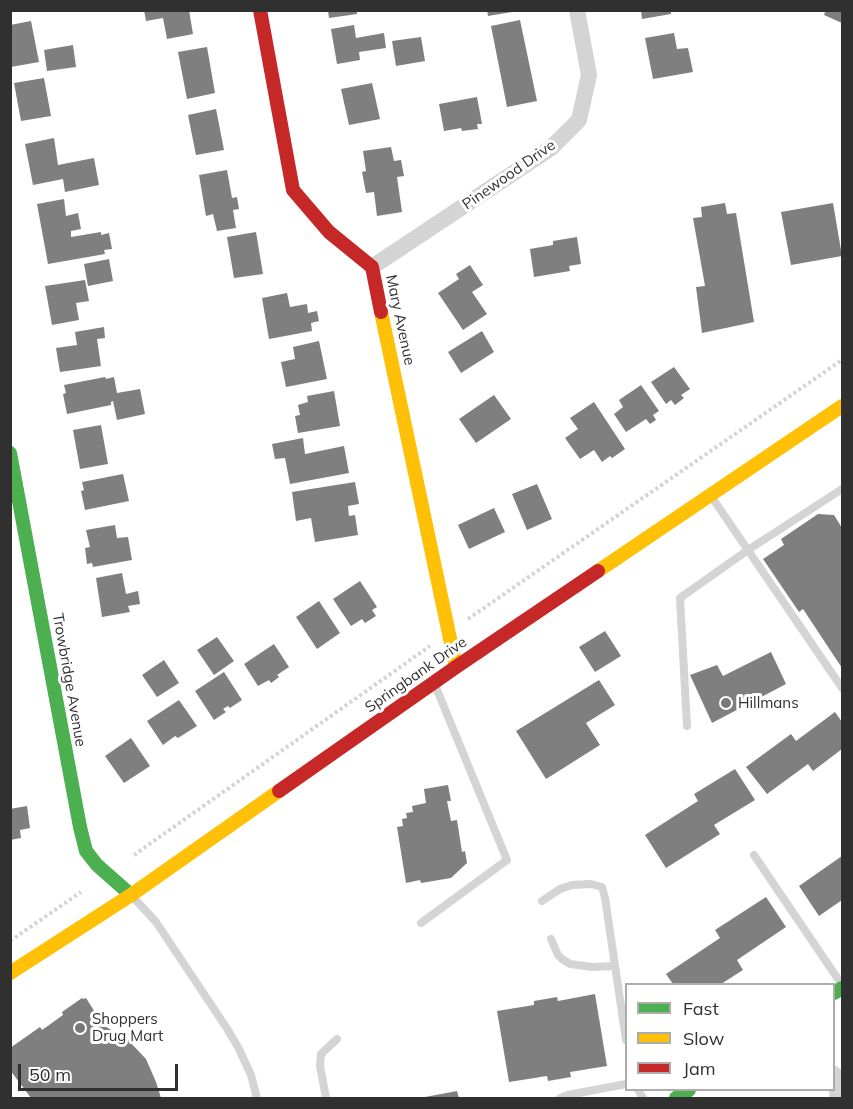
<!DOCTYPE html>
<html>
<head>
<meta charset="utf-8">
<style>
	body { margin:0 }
	#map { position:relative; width:853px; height:1109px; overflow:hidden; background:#fff; font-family:Mulish,sans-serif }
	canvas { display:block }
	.frame { position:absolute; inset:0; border:12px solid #303030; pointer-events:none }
	.legend { position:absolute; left:625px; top:983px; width:210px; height:108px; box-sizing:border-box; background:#fff; border:2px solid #acacac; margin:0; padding:8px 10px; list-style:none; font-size:18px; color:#303030 }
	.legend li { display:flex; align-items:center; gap:12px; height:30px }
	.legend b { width:30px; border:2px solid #acacac }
	.scale { position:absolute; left:18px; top:1064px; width:160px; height:27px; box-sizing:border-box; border:3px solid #303030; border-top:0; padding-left:8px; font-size:18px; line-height:21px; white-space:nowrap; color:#303030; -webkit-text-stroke:4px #fff; paint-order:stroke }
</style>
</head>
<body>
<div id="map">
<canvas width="853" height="1109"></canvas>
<div class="frame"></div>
<ul class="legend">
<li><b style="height:8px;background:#4caf50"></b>Fast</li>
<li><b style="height:8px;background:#ffc107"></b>Slow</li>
<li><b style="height:8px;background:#c62828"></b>Jam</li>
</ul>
<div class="scale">50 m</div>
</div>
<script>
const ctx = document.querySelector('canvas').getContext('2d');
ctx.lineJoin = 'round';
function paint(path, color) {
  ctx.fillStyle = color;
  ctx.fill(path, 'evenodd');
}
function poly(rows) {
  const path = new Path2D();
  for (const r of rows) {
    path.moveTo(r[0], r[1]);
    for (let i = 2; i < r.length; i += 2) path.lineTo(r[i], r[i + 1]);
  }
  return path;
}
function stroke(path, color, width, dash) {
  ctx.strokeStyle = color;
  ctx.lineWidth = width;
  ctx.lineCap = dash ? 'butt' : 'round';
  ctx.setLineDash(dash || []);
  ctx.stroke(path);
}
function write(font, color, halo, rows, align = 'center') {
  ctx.font = font + ' Mulish,sans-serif';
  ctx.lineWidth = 6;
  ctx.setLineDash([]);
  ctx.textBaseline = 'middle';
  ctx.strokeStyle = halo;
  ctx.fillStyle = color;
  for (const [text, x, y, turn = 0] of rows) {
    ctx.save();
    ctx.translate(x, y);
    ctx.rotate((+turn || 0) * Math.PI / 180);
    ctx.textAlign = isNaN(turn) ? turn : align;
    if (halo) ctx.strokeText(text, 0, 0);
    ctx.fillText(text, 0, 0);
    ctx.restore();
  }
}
const building = poly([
	[144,10,189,10,193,34,167,39,163,18,146,21],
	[328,10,357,10,357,14,329,18],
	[487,10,512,10,512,12,488,16],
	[641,10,671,10,671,14,642,19],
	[826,10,842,10,842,23,824,15],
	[520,20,537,101,507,107,491,26],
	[31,21,39,62,11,67,10,25],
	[354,25,356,38,384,33,386,48,359,52,360,60,337,64,331,29],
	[674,33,677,49,688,48,693,72,653,79,645,38],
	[421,37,425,61,396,66,392,41],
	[73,45,76,67,47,71,44,50],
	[207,47,215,93,187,99,178,52],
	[44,78,51,116,21,121,14,83],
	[372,83,380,119,349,125,341,89],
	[477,97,482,124,477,124,478,129,462,131,461,128,444,131,439,104],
	[216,109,224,150,196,155,188,115],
	[54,138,58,165,94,158,99,185,65,192,63,179,33,185,25,144],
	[391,147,394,161,401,160,404,176,397,177,402,212,377,216,374,192,366,193,362,172,366,171,363,151],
	[227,170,232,198,237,197,239,209,233,210,236,228,217,231,213,214,206,216,199,175],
	[64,199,66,216,78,213,81,229,71,231,71,237,101,232,101,235,109,233,112,249,104,250,105,254,48,264,37,204],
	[725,203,727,214,736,213,754,322,702,333,696,287,705,286,693,218,702,217,701,207],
	[833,203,842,256,791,265,781,212],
	[256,232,263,274,234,278,227,237],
	[577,237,581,264,569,266,570,271,534,277,530,249,553,245,553,241],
	[109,259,113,281,88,286,84,264],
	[470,265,483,285,472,292,487,314,463,330,438,293,459,279,456,274],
	[85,280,89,301,76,303,79,320,52,325,45,286],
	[287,293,290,307,307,304,308,313,317,311,319,321,311,323,312,331,269,339,262,298],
	[104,327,105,338,97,339,101,366,60,372,56,348,77,345,75,332],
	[482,331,494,352,461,373,448,352],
	[319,341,327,379,286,387,281,362,295,359,293,347],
	[674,367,690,389,681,395,684,398,675,405,671,400,666,404,651,382],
	[105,377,106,379,114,377,117,393,140,389,145,414,117,420,113,401,111,402,111,405,67,414,63,394,66,393,64,385],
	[641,385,659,411,653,415,656,420,650,424,646,419,626,432,614,414,623,407,619,400],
	[334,391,340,426,298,433,295,416,300,415,298,405,308,402,307,396],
	[494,395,511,419,476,443,459,419],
	[594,402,625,449,612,458,610,456,602,462,594,450,580,459,565,438,578,429,570,418],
	[101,425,108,464,80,469,73,430],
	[303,438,305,454,344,446,349,473,290,484,285,458,275,459,272,444],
	[123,474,129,501,85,510,81,491,84,490,82,482],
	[355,482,359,504,348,506,349,516,355,515,358,535,315,542,311,518,296,521,292,492],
	[537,484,552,519,527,530,512,494],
	[494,508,505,532,469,549,458,525],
	[818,514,834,515,842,528,842,668,803,609,799,612,763,559,784,545,781,539],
	[115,525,117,538,128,537,132,560,93,567,92,563,87,564,85,548,90,547,86,530],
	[122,573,126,594,138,591,140,604,128,606,130,612,102,617,96,578],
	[360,581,377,607,372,610,376,616,365,623,362,619,351,626,333,599],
	[319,601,340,633,317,649,296,617],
	[605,631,621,656,595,672,579,647],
	[217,637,234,661,214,675,197,650],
	[274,644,289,667,277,675,279,677,271,683,269,680,258,686,244,664],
	[771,652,786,684,712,723,690,675,717,665,723,676],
	[164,660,179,683,157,697,142,675],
	[224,672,242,700,230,708,228,706,223,709,226,712,214,720,195,691],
	[599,680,615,705,586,723,600,745,546,779,516,731],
	[179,700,197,726,178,738,175,736,163,745,147,721],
	[835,712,842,722,842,749,813,771,808,764,767,794,746,767,791,734,796,741],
	[131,738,150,766,124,783,105,756],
	[735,769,755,800,714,825,720,834,666,868,645,835,698,801,694,794],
	[448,785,451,801,447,801,451,821,457,820,462,852,465,851,467,863,451,878,421,883,420,880,406,883,397,827,403,826,402,819,407,818,406,813,413,812,412,806,426,803,424,789],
	[27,806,30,828,20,830,21,838,10,840,10,809],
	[842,856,842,900,819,916,799,886],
	[766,897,786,927,737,960,743,970,721,984,673,984,666,974,720,938,715,930],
	[595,994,607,1066,570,1072,571,1077,548,1081,547,1076,509,1082,497,1011,534,1005,534,1001,557,997,558,1001],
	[82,998,83,999,86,998,103,1025,128,1040,146,1059,156,1082,161,1098,31,1098,10,1070,10,1048,40,1027,42,1030,63,1015,62,1012],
	[457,1091,459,1098,426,1098,425,1097]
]);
const path = poly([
	[468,619,842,360],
	[134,855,430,646],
	[10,941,81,892]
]);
const lane = poly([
	[711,496,842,688],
	[687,726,680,598,748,550,842,489],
	[754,855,842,985],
	[133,897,156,922,226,1027,238,1047,251,1075,257,1098],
	[542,901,560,889,572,885,591,884,602,887,605,898,626,1040],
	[421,923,507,860,435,685],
	[551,939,558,955,562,959,570,964,592,967,615,966],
	[638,1090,643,1098],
	[326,1098,320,1066,321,1054,337,1039],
	[560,1098,568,1095,626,1084]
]);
const street = poly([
	[372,267,551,148,579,120,589,75,577,10],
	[834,1074,838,1098]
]);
const fast = poly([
	[10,453,80,827,86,851,97,865,131,895],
	[834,993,842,988],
	[676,1098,689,1090]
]);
const slow = poly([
	[381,312,456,667],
	[598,571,842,406],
	[10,973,131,895,279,791]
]);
const jam = poly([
	[260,10,293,190,329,232,372,267,381,312],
	[279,791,456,667,598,571]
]);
const markers = [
	[726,703,6,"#787878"],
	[80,1028,6,"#787878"]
];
const streetNames = [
	["Pinewood Drive",509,175,-35],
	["Mary Avenue",400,320,78],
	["Springbank Drive",416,675,-35],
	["Trowbridge Avenue",69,680,80]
];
const poiNames = [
	["Hillmans",738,703],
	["Shoppers",92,1019],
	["Drug Mart",92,1036]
];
paint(building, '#7f7f7f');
stroke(path, '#d4d4d4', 4, [3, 3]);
stroke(lane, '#d4d4d4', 8);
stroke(street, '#d4d4d4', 16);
stroke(fast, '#4caf50', 14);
stroke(slow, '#ffc107', 14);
stroke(jam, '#c62828', 14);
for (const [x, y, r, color] of markers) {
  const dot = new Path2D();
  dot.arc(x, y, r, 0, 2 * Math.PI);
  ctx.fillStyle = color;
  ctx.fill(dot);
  stroke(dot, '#fff', 2);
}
write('15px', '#303030', '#fff', streetNames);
write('15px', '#303030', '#fff', poiNames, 'left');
</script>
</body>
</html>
